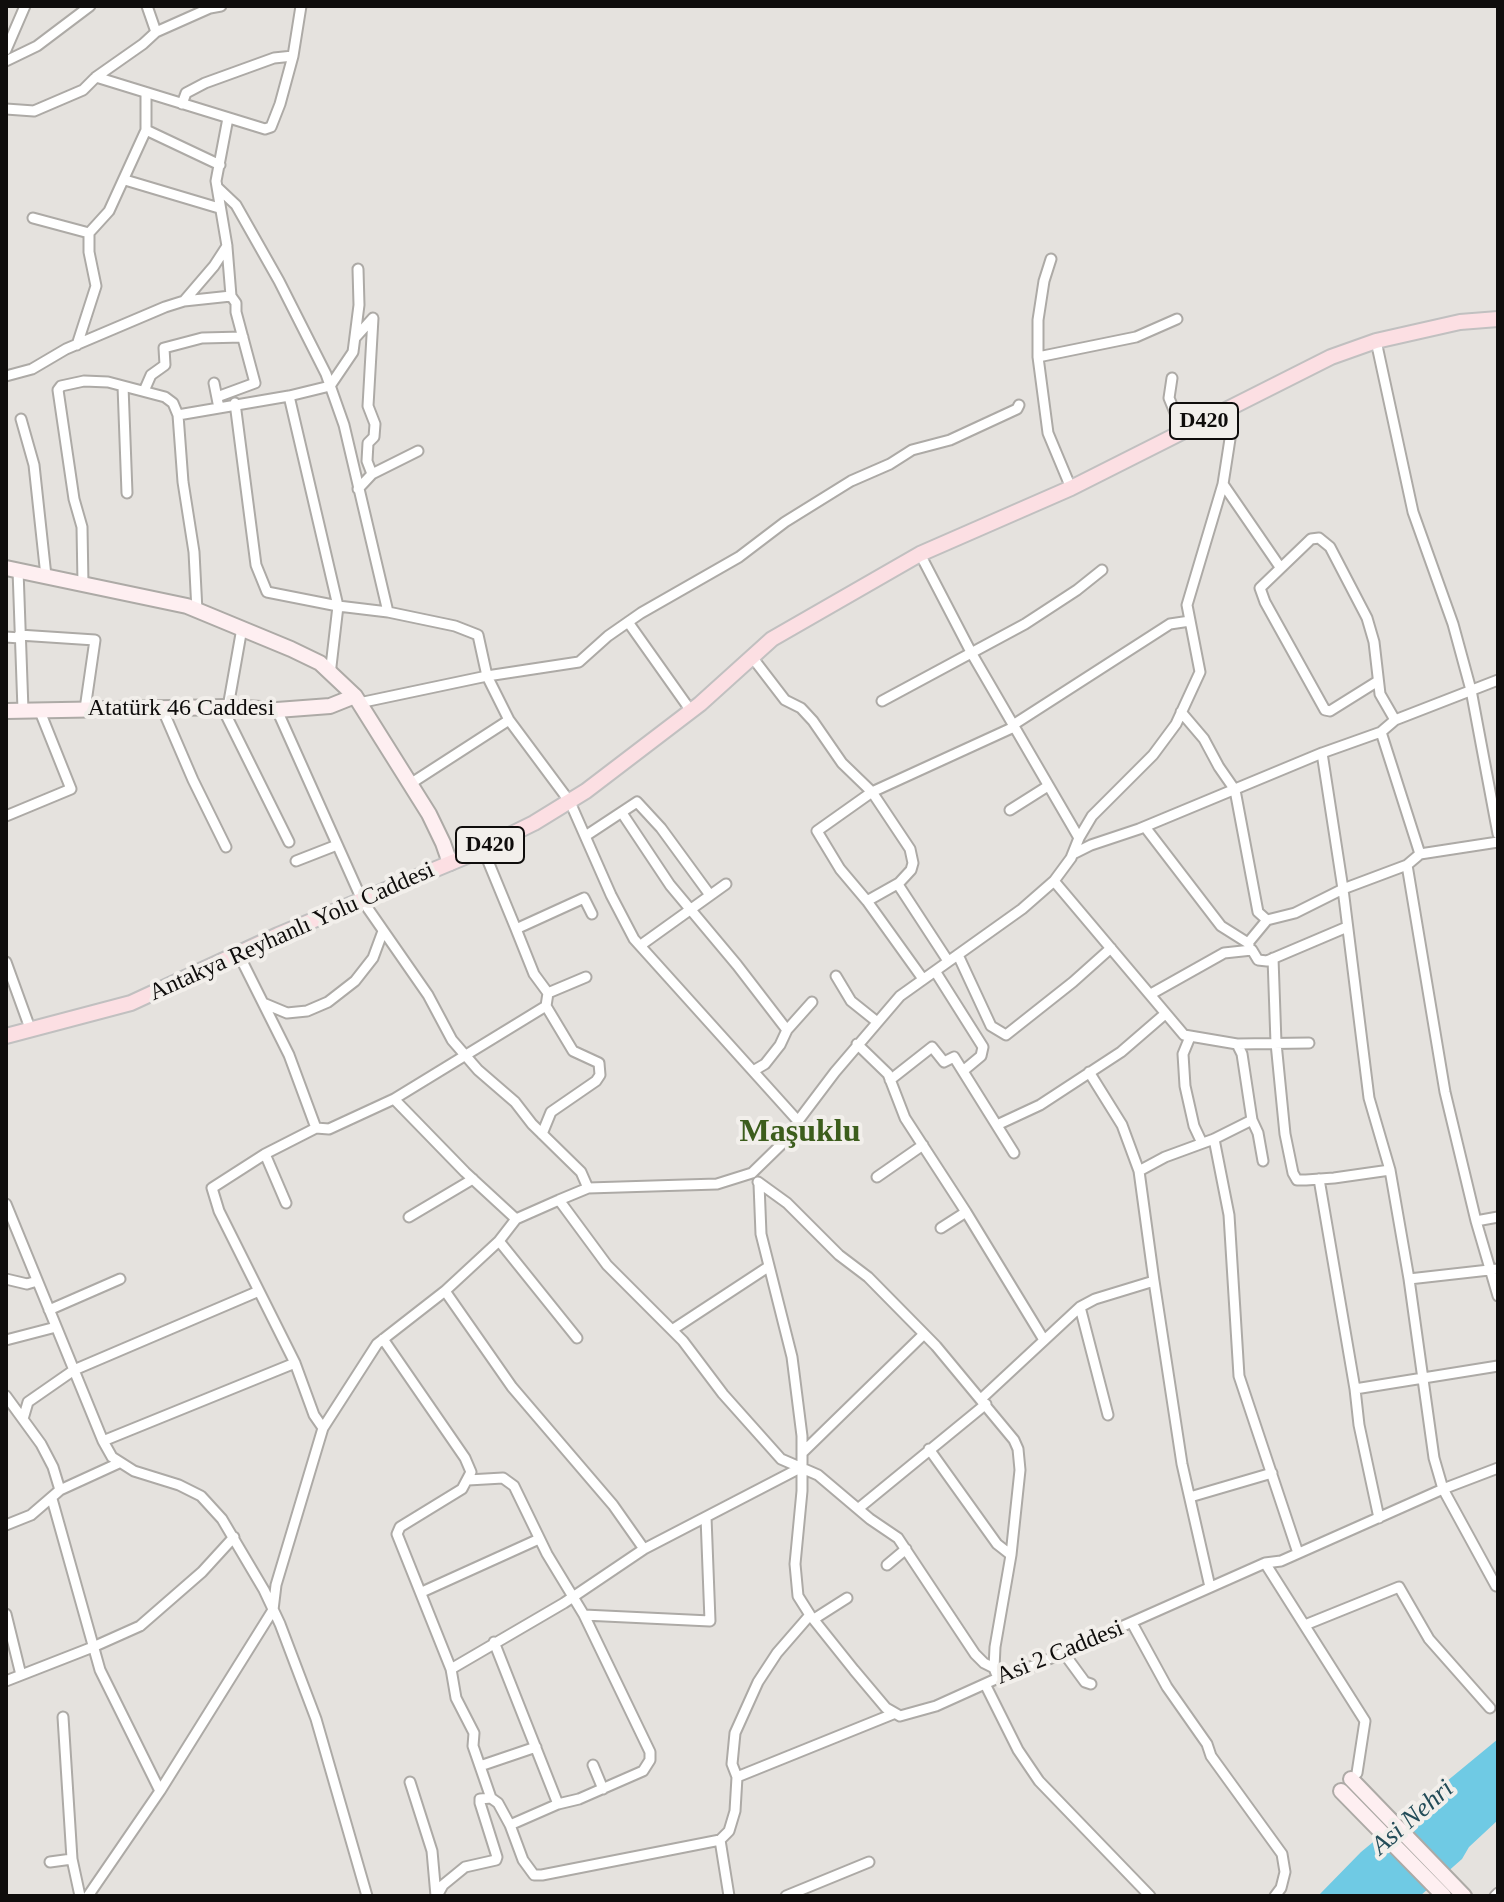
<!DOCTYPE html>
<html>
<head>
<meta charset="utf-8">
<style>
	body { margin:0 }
	#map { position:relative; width:1504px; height:1902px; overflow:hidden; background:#e5e2de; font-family:"Times New Roman",serif }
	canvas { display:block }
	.frame { position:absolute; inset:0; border:8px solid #0f0d0c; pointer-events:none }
</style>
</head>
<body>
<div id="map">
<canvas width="1504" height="1902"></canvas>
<div class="frame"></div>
</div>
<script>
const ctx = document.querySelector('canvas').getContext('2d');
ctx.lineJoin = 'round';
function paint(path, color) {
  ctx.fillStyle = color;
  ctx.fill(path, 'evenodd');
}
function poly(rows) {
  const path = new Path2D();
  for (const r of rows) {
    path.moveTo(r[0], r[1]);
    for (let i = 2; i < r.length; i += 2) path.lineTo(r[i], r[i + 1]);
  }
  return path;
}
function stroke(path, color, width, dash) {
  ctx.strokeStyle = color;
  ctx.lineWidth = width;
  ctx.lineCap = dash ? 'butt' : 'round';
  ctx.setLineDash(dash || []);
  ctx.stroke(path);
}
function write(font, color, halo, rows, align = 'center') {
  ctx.font = font + ' "Times New Roman",serif';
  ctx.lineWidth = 8;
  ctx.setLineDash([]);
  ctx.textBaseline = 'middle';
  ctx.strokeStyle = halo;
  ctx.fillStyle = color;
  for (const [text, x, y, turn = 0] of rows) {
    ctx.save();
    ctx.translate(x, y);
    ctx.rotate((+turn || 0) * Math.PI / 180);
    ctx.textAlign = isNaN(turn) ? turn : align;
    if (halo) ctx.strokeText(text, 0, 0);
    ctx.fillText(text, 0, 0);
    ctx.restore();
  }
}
const water = poly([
	[1498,1739,1498,1820,1469,1847,1462,1859,1420,1896,1318,1896,1361,1852]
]);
const street = poly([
	[147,6,156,32],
	[6,50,25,6],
	[6,61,37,46,90,6],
	[96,77,265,129,271,127,280,104,293,56,301,6],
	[182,104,186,93,205,83,274,58,293,56],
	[6,109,34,111,83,90,96,77,143,44,156,32,210,8,221,6],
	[146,130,220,165],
	[125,180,219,208],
	[218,188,236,205,279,281,326,374,344,425,388,612],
	[33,218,89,233,109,211,146,130,146,93],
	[227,247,231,296],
	[1051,259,1044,281,1038,320,1038,357,1048,433,1071,488],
	[184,301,214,266,227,246,216,181,228,118],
	[355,338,373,318,368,406,375,424,374,437,368,443,367,461,372,474],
	[1376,341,1413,512,1453,624,1471,690,1498,834],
	[77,345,96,286,89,252,89,233],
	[1038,357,1136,337,1177,319],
	[6,376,32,369,66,349,165,307,184,301,231,296,236,303,236,312,255,383,217,397],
	[1172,378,1169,398,1183,432],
	[214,383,218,403],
	[123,386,127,493],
	[144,391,151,375,165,365,164,348,202,338,243,337],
	[289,396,338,606,330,675],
	[235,403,256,565,267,592,338,606,388,612,455,626,478,635,487,676,509,720,570,802,611,895,634,939,798,1121],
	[178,415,289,396,330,386,353,352,359,305,358,269],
	[21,419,34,465,46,576],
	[1223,484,1280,567],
	[358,489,372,474,418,451],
	[920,554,972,654,1079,838],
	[18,570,23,710],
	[83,584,82,527,74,499,58,390,61,386,84,381,108,382,165,397,173,403,178,415,183,482,194,552,197,611],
	[628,622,691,711],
	[19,635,95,640,85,709],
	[6,637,20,638],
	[752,657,785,700,801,708,813,721,842,763,872,792,910,849,913,863,911,870,899,883,899,886,948,961],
	[1378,681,1330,711,1325,710,1265,602,1260,588,1311,539,1319,538,1330,547,1367,618,1374,642,1380,694,1395,720],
	[882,701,1025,624,1077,590,1102,570],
	[359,703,487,676,579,662,608,636,641,613,739,557,785,522,851,481,890,464,912,450,950,440,1017,409,1019,405],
	[222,707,289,842],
	[228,707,242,628],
	[162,708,193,780,226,847],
	[277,710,362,900,428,995,452,1040,478,1070,515,1102,532,1124,581,1172,588,1188],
	[1181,712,1204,739,1219,767,1235,790,1258,912,1267,920,1295,913,1343,889,1407,865,1420,854,1498,842],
	[1013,725,1170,624,1190,621],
	[1381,732,1420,854],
	[1322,753,1343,889,1369,1098,1390,1170,1409,1279,1434,1458,1443,1489,1496,1586],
	[410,784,509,720],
	[1010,810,1048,786],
	[622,813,670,885,737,965,787,1030],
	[6,816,71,789,39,709],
	[1145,827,1221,926,1248,943],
	[587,835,637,802,661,828,710,895],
	[483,849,516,929],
	[1073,854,1091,845,1139,829,1322,753,1381,732,1395,720,1498,680],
	[296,861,337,845],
	[1407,865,1445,1092,1476,1221,1498,1296],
	[1054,881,1184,1035,1237,1044,1242,1054,1252,1120,1214,1139,1165,1157,1139,1171],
	[867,901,899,883],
	[641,945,726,884],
	[1249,945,1248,943,1267,920],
	[238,953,289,1055,316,1128],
	[958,955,991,1026,1006,1035,1073,982,1111,948],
	[1273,958,1276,1043,1285,1134,1293,1173,1297,1180,1306,1180,1334,1178,1390,1170],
	[6,962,31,1031],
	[935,971,983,1047,981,1056,963,1071],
	[836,976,851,1001,876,1021],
	[923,979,867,901,840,869,817,831,872,792,1014,727],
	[548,993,534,974,516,929,584,898,592,914],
	[1151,994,1224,953,1252,950,1258,960,1267,961,1347,927],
	[263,1003,287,1013,307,1011,328,1002,355,981,373,958,383,931],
	[1190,1037,1183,1054,1185,1086,1194,1126,1202,1143],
	[857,1044,888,1074,905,1118,966,1212,1044,1340],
	[1237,1044,1309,1043],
	[753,1071,765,1064,780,1045,787,1030,812,1002],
	[890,1080,932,1047,944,1062,954,1057,1014,1153],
	[394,1099,546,1006],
	[1252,1120,1258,1133,1263,1161],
	[997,1125,1040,1105,1121,1052,1165,1014],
	[542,1134,551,1112,596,1081,600,1075,599,1063,573,1051,546,1006,548,993,586,977],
	[1214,1139,1229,1215,1239,1376,1298,1553],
	[265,1154,286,1203],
	[877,1177,923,1145],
	[1319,1179,1355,1389],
	[758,1182,787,1203,839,1255,868,1277,936,1346,1014,1440,1018,1449,1020,1470,1011,1555,995,1647,994,1668,996,1673],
	[759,1184,761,1234,792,1357,802,1436,802,1491,795,1564,798,1596,810,1615,854,1670,886,1708,900,1716,936,1706,998,1678,1033,1666,1265,1563,1281,1561,1443,1489,1498,1468],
	[559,1200,607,1265,683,1341,723,1394,781,1459,818,1475,870,1519,898,1538,975,1654,984,1663,994,1668],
	[6,1204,103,1441,112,1457,134,1471,179,1485,201,1496,222,1519,264,1590,280,1624,316,1719,367,1896],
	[409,1217,473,1179],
	[1476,1221,1498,1217],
	[941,1228,966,1212],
	[499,1241,577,1338],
	[6,1279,27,1284,37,1281],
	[1409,1279,1498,1269],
	[1154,1281,1182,1464,1210,1587],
	[445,1291,512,1387,613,1505,644,1549],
	[1080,1307,1108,1415],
	[49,1310,120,1279],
	[672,1330,768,1267],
	[383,1339,465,1458,471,1472,462,1489,400,1527,397,1534,451,1669],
	[6,1340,56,1327],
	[6,1396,41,1444,53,1467,60,1490],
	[981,1399,1080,1307,1095,1299,1154,1281,1139,1171,1122,1125,1089,1072],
	[23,1419,28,1402,74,1370,259,1291],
	[323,1428,314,1415,295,1363,219,1211,212,1188,265,1154,316,1128,329,1129,394,1099,465,1172,516,1219],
	[103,1441,295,1363],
	[929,1449,997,1544,1011,1555],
	[802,1453,924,1334],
	[802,1467,644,1549,564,1603,451,1669,456,1698,474,1733,473,1746,491,1798,498,1803,510,1825,523,1860,534,1875,542,1875,720,1840,729,1831,735,1811,737,1777,732,1764,735,1733,758,1682,777,1653,810,1615],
	[468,1480,503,1478,514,1486,547,1554,584,1615,650,1752,650,1760,643,1771,579,1799,558,1804,510,1825],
	[1190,1497,1272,1473],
	[52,1499,100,1670,160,1791],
	[859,1508,986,1404],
	[1379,1518,1359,1425,1355,1389,1498,1366],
	[6,1525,31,1515,60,1490,119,1463],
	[1265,1563,1365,1721,1357,1773],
	[887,1565,906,1549],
	[422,1592,539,1539],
	[6,1614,21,1675],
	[584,1615,710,1621,706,1517],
	[814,1619,847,1598],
	[1132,1623,1167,1687,1207,1744,1211,1756,1282,1854,1285,1872,1281,1888,1275,1896],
	[1305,1625,1399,1587,1429,1639,1490,1708],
	[494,1642,558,1804],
	[1063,1652,1085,1682,1091,1684],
	[6,1681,93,1647,140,1626,202,1572,234,1537],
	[985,1684,1018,1750,1039,1781,1150,1896],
	[63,1717,72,1859,80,1896],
	[593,1765,603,1789],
	[480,1766,536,1747],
	[737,1777,893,1714],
	[410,1782,432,1851,436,1896],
	[720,1840,729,1896],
	[50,1862,72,1859],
	[88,1896,160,1791,273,1610,276,1585,323,1428,377,1344,445,1291,499,1241,516,1219,559,1200,588,1188,717,1184,752,1173,791,1135,798,1121,835,1072,900,996,1022,909,1054,881,1071,858,1079,838,1092,816,1153,755,1176,724,1200,672,1187,605,1223,484,1230,439,1228,408],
	[437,1896,443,1885,465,1867,496,1860,497,1857,480,1803,480,1799,491,1798],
	[786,1896,869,1862],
	[1495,1896,1498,1893]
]);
const secondary = poly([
	[6,568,187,606,291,649,320,663,355,696,429,814,443,843,450,863],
	[6,711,228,707,277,710,330,706,355,696],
	[1351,1779,1464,1896],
	[1341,1791,1444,1896]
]);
const primary = poly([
	[6,1036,131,1003,278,935,467,856,534,823,586,791,700,704,772,639,920,554,1071,488,1331,357,1376,341,1460,322,1498,319]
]);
const shields = [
	[1204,421,68],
	[490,845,68]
];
const shieldNames = [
	["D420",1204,421],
	["D420",490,845]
];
const streetNames = [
	["Atatürk 46 Caddesi",181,709],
	["Antakya Reyhanlı Yolu Caddesi",292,932,-24],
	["Asi 2 Caddesi",1060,1653,-22]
];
const waterNames = [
	["Asi Nehri",1413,1818,-41]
];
const districtNames = [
	["Maşuklu",800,1133]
];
paint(water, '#6fcae4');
stroke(street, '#adaaa6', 13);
stroke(secondary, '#adaaa6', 18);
stroke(primary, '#c1c0c0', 18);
stroke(street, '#fff', 9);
stroke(secondary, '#feeff1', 14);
stroke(primary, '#fcdfe3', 14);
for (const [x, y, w] of shields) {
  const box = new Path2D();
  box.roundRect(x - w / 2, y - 18, w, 36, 6);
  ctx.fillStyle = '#f2efeb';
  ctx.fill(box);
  stroke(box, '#0f0d0c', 2);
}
write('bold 22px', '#0f0d0c', null, shieldNames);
write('24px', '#0f0d0c', '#f2efeb', streetNames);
write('italic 26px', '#234c58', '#f2efeb', waterNames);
write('bold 32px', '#3c5d1c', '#f2efeb', districtNames);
</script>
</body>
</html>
